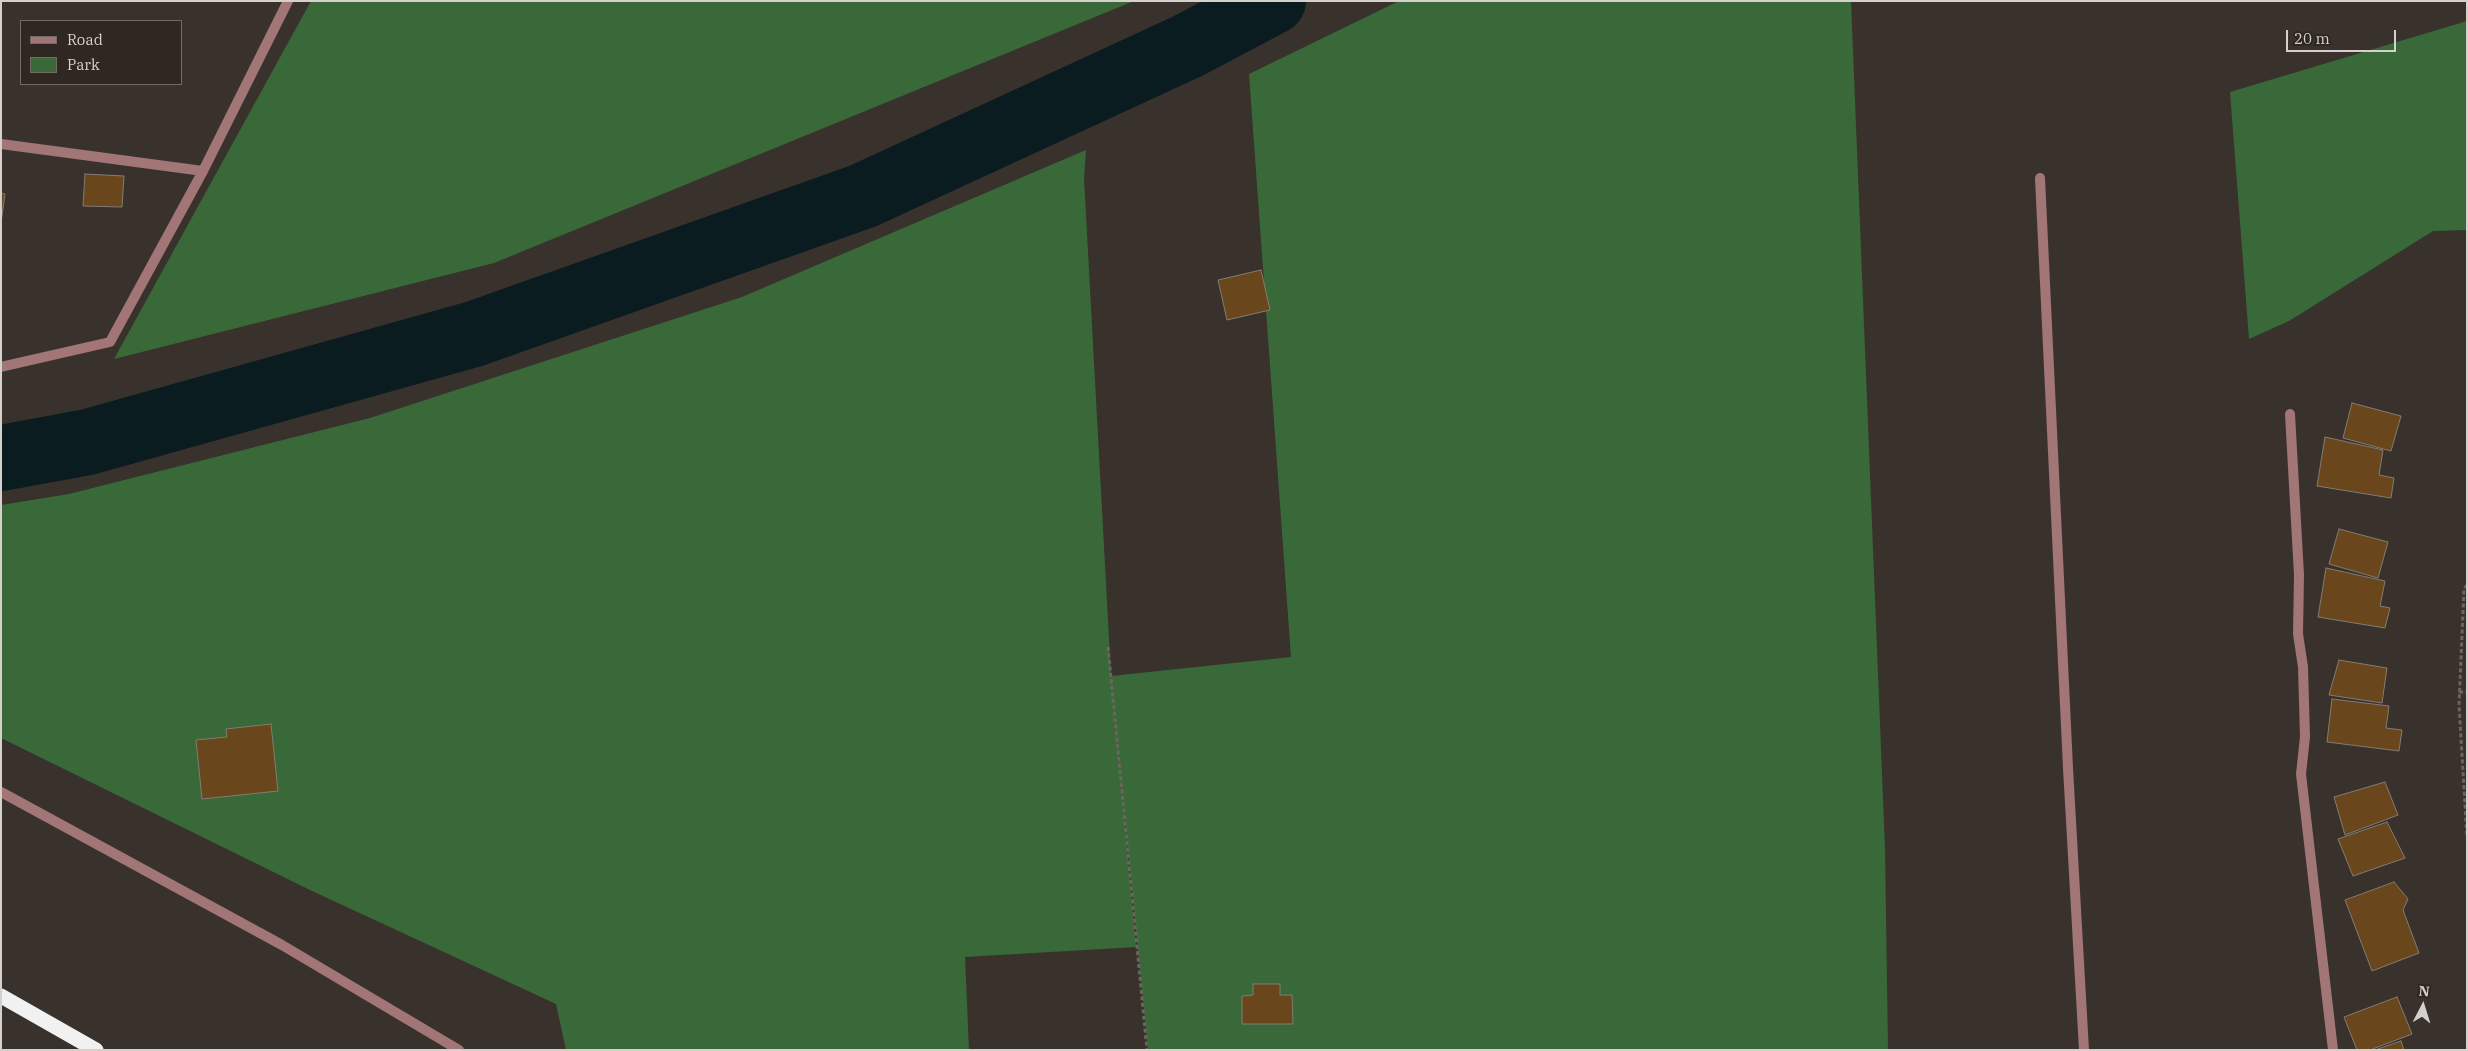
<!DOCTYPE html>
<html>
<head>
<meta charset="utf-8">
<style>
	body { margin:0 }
	#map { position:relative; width:2468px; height:1051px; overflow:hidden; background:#39322c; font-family:"IBM Plex Serif",serif }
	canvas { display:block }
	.frame { position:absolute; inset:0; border:2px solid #d5d0cc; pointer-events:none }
	.legend { position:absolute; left:20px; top:20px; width:162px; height:65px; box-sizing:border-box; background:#2f2822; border:1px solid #716b66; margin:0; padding:6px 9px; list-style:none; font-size:15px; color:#d5d0cc }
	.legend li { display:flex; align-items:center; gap:10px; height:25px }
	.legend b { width:25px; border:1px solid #716b66 }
	.north { position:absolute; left:2398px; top:981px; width:50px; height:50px; -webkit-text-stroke:4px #2f2822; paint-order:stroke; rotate:5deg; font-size:14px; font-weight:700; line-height:20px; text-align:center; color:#d5d0cc }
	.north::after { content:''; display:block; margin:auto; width:18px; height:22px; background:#d5d0cc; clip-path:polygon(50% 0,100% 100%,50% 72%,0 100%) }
	.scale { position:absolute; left:2286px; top:30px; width:110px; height:22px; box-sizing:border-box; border:2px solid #d5d0cc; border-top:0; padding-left:6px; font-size:15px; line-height:18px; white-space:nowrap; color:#d5d0cc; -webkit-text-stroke:4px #2f2822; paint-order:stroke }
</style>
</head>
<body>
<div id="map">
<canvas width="2468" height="1051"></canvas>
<div class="frame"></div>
<ul class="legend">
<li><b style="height:6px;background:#a27577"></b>Road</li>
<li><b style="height:14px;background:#396938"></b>Park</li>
</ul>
<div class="north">N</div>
<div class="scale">20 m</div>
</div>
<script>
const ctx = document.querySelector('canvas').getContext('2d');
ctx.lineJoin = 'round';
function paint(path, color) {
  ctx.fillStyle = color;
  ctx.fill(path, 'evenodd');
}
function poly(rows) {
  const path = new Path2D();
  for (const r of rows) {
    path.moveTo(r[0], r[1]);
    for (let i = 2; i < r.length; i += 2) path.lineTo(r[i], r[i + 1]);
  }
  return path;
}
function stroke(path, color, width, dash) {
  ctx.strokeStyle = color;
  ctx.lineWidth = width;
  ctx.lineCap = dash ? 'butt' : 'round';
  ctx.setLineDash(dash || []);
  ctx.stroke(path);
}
const green = poly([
	[311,1,1134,1,494,263,114,359],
	[1399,1,1851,1,1885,849,1888,1050,1148,1050,1123,801,1136,947,965,957,969,1050,566,1050,556,1004,310,890,1,738,1,505,69,494,370,418,742,297,1086,150,1084,178,1111,676,1291,657,1249,74],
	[2467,21,2467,230,2433,231,2289,321,2249,339,2230,92]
]);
const river = poly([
	[1,458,88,442,474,334,863,196,1188,46,1273,1]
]);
const building = poly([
	[85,174,124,176,122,207,83,206,85,174],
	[1,193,5,194,1,223,1,193],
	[1261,270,1270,310,1227,320,1218,280,1261,270],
	[2352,403,2401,416,2391,451,2343,438,2352,403],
	[2325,437,2383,450,2379,475,2394,478,2391,498,2317,486,2325,437],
	[2339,529,2388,542,2378,578,2329,564,2339,529],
	[2326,568,2385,581,2380,606,2390,608,2385,628,2318,617,2326,568],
	[2339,660,2387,668,2382,703,2329,695,2339,660],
	[2332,699,2389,706,2386,728,2402,730,2399,751,2327,742,2332,699],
	[271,724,278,791,202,799,196,740,227,737,226,729,271,724],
	[2385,782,2398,815,2345,835,2334,797,2385,782],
	[2387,822,2405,858,2353,876,2338,839,2387,822],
	[2394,882,2408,899,2403,910,2419,953,2372,971,2345,900,2394,882],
	[1253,984,1280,984,1280,995,1292,995,1293,1024,1242,1024,1242,996,1253,995,1253,984],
	[2397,997,2412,1034,2370,1050,2357,1050,2344,1017,2397,997],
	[2401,1041,2404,1050,2375,1050,2401,1041]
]);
const path = poly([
	[2467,585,2464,589,2459,705,2467,838],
	[1108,647,1147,1050],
	[2459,692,2467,692]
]);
const lane = poly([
	[2040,178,2068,768,2084,1050]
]);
const street = poly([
	[1,144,203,171],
	[1,367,110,342,203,171,288,1],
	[2290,414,2299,575,2298,634,2303,667,2305,737,2301,774,2333,1050],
	[1,792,282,945,459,1050]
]);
const highway = poly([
	[1,996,96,1050]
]);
paint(green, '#396938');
stroke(river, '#0b1c21', 66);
paint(building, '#69461c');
stroke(building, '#837c74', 1);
stroke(path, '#6b645f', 3, [4, 2.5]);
stroke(lane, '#a27577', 10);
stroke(street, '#a27577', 10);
stroke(highway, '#f1f1f1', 15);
</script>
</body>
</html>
